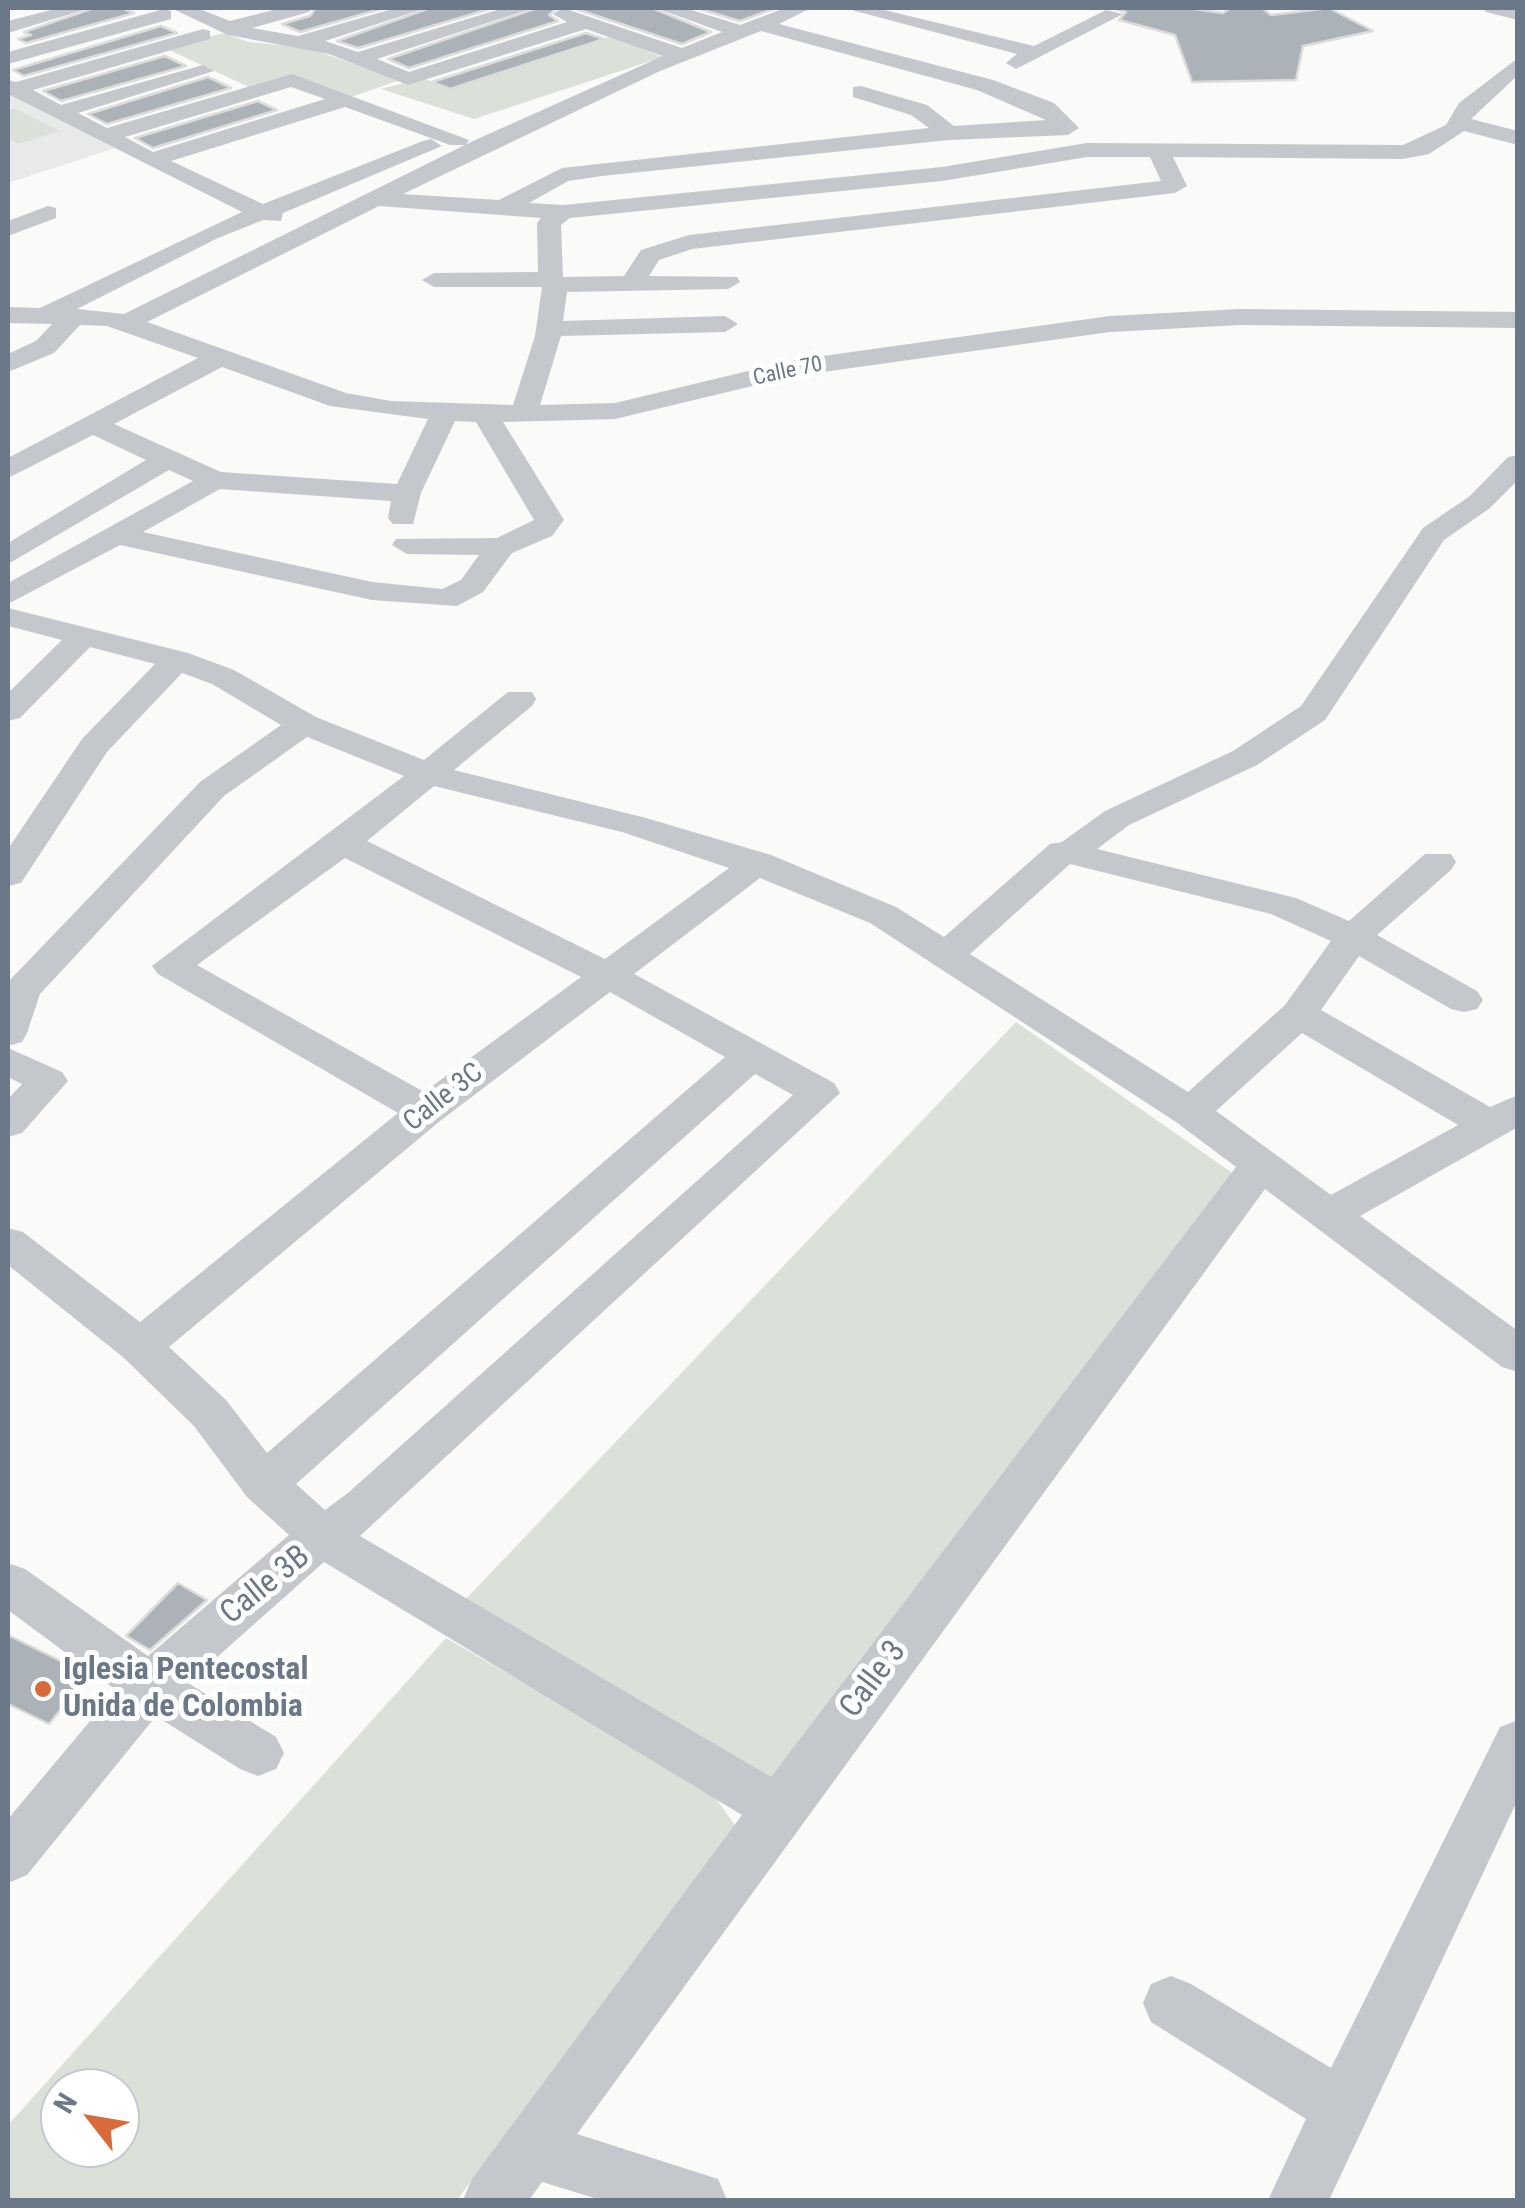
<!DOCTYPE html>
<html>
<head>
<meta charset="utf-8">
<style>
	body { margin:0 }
	#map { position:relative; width:1525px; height:2208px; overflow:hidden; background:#fafaf8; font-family:"Roboto Condensed",sans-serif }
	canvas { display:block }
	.frame { position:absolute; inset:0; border:10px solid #6b7887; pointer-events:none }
	.north { position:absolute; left:40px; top:2068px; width:100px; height:100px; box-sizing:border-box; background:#fff; border:2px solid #c4c9cf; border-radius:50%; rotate:301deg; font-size:28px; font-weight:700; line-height:40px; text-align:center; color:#6b7887 }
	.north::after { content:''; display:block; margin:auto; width:35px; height:45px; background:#d96a39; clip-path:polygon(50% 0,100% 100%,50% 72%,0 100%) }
</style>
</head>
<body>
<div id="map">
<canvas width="1525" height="2208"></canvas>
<div class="frame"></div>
<div class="north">N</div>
</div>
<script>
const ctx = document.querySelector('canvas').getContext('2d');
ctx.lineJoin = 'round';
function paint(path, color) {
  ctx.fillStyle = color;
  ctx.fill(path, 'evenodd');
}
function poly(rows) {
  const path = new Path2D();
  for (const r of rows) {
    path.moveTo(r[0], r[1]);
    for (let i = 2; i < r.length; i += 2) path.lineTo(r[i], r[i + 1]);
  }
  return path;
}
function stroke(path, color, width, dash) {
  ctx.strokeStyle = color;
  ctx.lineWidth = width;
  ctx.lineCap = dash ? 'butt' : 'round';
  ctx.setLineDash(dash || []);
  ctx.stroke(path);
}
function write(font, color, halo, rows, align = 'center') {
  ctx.font = font + ' "Roboto Condensed",sans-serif';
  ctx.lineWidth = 10;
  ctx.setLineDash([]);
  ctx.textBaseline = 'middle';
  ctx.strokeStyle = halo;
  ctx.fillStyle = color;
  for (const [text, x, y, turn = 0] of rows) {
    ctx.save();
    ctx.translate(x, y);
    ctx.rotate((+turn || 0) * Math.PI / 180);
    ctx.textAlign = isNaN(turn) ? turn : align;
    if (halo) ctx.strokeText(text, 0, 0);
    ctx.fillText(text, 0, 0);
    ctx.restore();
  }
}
const built = poly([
	[8,94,115,148,8,183,8,138,18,144]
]);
const green = poly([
	[223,33,249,42,308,48,400,80,345,99,297,78,251,88,167,49],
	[612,36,663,57,474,119,381,89,423,78,450,89],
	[14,108,60,131,18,144,8,138,8,110],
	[1016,1022,1241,1179,770,1781,463,1602],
	[446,1638,709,1789,737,1828,457,2200,8,2200,8,2125],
	[60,2088,120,2088,120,2148,60,2148]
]);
const building = poly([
	[94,8,121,8,134,13,26,43,18,39,31,35,24,32,94,8],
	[316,8,384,8,300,32,282,24,310,16,316,8],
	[430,8,493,8,358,48,337,41,430,8],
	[537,8,557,8,549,15,558,21,409,68,388,59,537,8],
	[573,8,652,8,711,32,682,44,573,8],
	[696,8,776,8,740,21,696,8],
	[1112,8,1187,8,1223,13,1231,8,1262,8,1271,15,1329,8,1373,31,1303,46,1296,80,1192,82,1175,35,1119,20,1126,12,1112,8],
	[161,26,177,33,24,76,13,70,161,26],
	[586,33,604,39,450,89,432,82,586,33],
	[165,56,186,66,61,101,43,91,165,56],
	[208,77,231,88,107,124,88,114,208,77],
	[258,101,277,110,153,148,135,138,258,101],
	[178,1583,207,1600,150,1650,126,1636,178,1583],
	[8,1635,89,1675,49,1724,8,1704,8,1635]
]);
const minor = poly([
	[59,8,90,8,8,33,8,21,59,8],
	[171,8,197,8,230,21,281,8,312,8,309,12,252,28,298,36,396,8,426,8,325,41,358,52,504,8,533,8,377,59,409,72,567,22,553,14,563,8,682,48,722,32,656,8,685,8,740,25,785,8,811,8,779,24,993,80,1054,103,1079,128,1068,135,949,140,602,176,568,181,529,203,564,205,942,167,1087,143,1403,145,1446,125,1459,103,1518,58,1518,75,1471,119,1518,131,1518,145,1464,131,1429,154,1403,159,1173,157,1187,186,1175,193,692,249,659,260,649,276,737,277,740,282,728,289,567,292,563,321,725,316,738,324,725,332,561,336,540,405,615,403,794,360,1110,316,1240,309,1518,312,1518,328,1240,325,1110,332,794,376,615,419,503,422,564,520,552,536,512,553,483,592,457,606,372,600,120,545,8,604,8,583,193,481,169,470,8,564,8,543,146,460,93,435,8,478,8,458,198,358,107,326,80,325,54,353,8,372,8,354,36,341,52,324,8,323,8,307,40,308,242,212,8,94,8,80,16,82,203,29,210,31,210,39,33,90,61,105,203,65,214,71,78,113,107,128,292,74,469,140,466,145,450,145,345,107,171,161,263,204,423,141,431,139,442,146,283,213,281,221,263,220,218,238,77,309,124,314,473,141,663,56,586,29,408,85,329,54,228,35,171,8],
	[761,31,977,90,1046,120,954,126,927,105,861,86,853,87,853,97,911,115,929,128,562,168,499,200,403,194,660,71,761,31],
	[291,87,325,99,153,152,125,137,291,87],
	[1087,157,1150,157,1161,181,689,235,641,250,624,276,563,277,561,225,570,218,942,181,1087,157],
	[379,206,541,218,537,223,538,272,434,273,422,280,434,287,542,287,535,336,513,405,391,401,346,393,147,322,379,206],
	[222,367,330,406,428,419,397,484,221,472,114,424,222,367],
	[455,421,476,422,534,520,497,538,396,539,392,545,407,554,479,555,461,580,442,589,372,582,143,532,220,489,391,501,388,518,393,524,413,524,421,493,455,421],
	[844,8,876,8,1034,46,1106,10,1123,14,1016,69,1006,63,1017,54,844,8],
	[1483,8,1518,8,1518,20,1486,12,1483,8],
	[164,9,171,11,171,19,8,64,8,52,164,9],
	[48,206,56,208,56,218,8,236,8,221,48,206],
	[1518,455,1518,480,1490,508,1444,540,1325,720,1257,765,1129,825,1097,849,1296,898,1349,921,1425,854,1451,854,1456,862,1451,870,1377,935,1477,991,1483,1000,1477,1009,1464,1012,1451,1009,1359,956,1321,1010,1490,1107,1518,1095,1518,1127,1360,1216,1518,1331,1518,1372,1502,1367,1265,1189,577,2134,718,2179,727,2200,601,2200,542,2182,529,2200,463,2200,472,2179,742,1815,324,1562,188,1683,276,1737,284,1753,276,1769,258,1776,240,1769,156,1716,27,1875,8,1883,8,1819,116,1690,8,1610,8,1563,25,1569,148,1656,289,1535,247,1497,194,1426,124,1358,8,1265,8,1228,23,1232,140,1322,398,1113,158,974,152,966,404,776,307,737,224,796,40,994,27,1033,22,1042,8,1046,9,981,200,782,281,725,212,684,182,673,107,752,21,883,8,886,8,849,82,739,155,664,90,647,20,718,8,721,8,693,62,640,8,626,8,608,188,653,234,670,316,717,424,760,508,692,532,692,536,699,532,706,454,770,646,818,771,855,896,907,944,937,1050,844,1062,842,1105,811,1233,751,1301,706,1423,528,1470,496,1508,457,1518,455],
	[434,786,622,832,729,868,605,959,367,841,434,786],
	[345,858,581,977,424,1092,197,965,345,858],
	[1070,864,1271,914,1331,941,1285,1005,1188,1092,970,954,1070,864],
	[760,878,870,923,1176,1122,1236,1167,771,1777,360,1536,840,1093,834,1083,634,974,760,878],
	[610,992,725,1057,267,1453,226,1400,169,1347,440,1121,610,992],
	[1302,1033,1458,1125,1331,1195,1216,1111,1302,1033],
	[755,1074,793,1095,348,1493,325,1510,296,1484,755,1074],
	[8,1048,62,1072,68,1081,22,1133,8,1137,8,1099,22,1084,8,1077,8,1048],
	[1518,1720,1518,1799,1329,2200,1268,2200,1306,2119,1151,2022,1143,2003,1151,1984,1171,1976,1191,1984,1331,2068,1500,1727,1518,1720]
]);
const markers = [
	[43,1689,10,"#d96a39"]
];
const farStreetnames = [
	["Calle 70",788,372,-12]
];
const streetNames = [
	["Calle 3C",444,1098,-38]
];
const nearStreetnames = [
	["Calle 3B",266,1586,-39],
	["Calle 3",874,1680,-53]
];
const nearPoinames = [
	["Iglesia Pentecostal",63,1671],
	["Unida de Colombia",63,1708]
];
paint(built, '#e8e9e9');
paint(green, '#dbe0d9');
paint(building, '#abb2b8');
stroke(building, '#dcdcda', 2.5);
paint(minor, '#c4c7cb');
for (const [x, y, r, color] of markers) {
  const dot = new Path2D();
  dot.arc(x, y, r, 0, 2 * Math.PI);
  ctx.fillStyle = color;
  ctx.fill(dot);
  stroke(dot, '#fff', 4);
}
write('22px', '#6b7887', '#fff', farStreetnames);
write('28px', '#6b7887', '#fff', streetNames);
write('32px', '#6b7887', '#fff', nearStreetnames);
write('bold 32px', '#6b7887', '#fff', nearPoinames, 'left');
</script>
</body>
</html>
